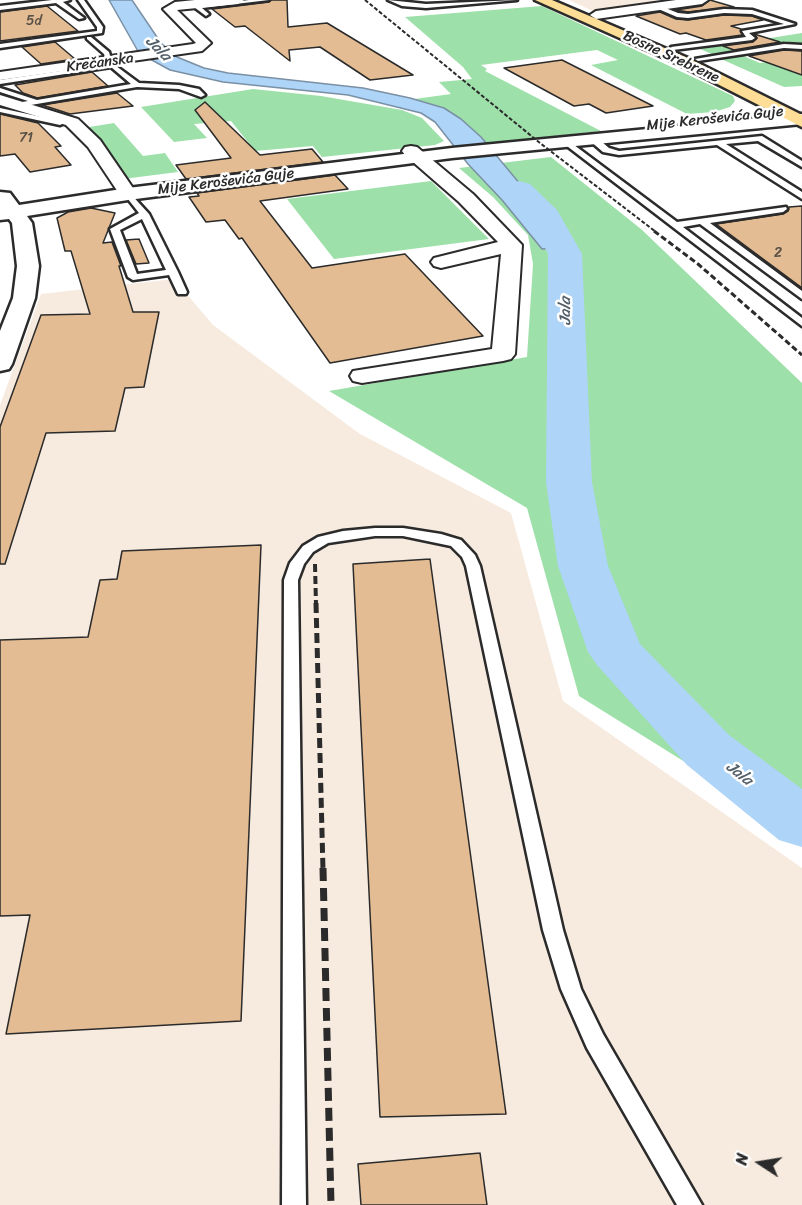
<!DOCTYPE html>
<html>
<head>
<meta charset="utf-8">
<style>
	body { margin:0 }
	#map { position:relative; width:802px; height:1205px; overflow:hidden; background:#fff; font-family:Sriracha,sans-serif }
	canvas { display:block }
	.north { position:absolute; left:730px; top:1133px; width:60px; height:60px; -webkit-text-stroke:4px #fff; paint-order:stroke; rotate:282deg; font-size:16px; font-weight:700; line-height:24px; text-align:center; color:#2b2b2b }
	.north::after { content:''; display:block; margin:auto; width:21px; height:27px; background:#2b2b2b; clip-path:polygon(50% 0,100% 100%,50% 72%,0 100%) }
</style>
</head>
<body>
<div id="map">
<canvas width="802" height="1205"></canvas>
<div class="north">N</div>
</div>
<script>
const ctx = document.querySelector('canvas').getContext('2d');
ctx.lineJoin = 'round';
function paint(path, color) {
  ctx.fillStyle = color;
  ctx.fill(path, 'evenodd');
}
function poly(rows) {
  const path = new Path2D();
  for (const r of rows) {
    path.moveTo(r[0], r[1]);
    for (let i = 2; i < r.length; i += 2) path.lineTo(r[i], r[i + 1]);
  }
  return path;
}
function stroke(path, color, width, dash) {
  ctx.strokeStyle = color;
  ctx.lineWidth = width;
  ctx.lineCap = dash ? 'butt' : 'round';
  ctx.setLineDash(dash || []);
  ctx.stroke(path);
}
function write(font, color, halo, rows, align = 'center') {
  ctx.font = font + ' Sriracha,sans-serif';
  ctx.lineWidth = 5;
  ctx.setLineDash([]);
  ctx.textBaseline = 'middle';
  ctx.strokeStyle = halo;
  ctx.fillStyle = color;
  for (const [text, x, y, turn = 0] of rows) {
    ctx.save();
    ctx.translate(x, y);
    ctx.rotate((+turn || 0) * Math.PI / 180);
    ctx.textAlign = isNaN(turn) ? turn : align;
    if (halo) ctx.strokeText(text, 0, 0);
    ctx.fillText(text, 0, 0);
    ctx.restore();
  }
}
const built = poly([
	[569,0,669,0,595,12],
	[174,279,213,325,360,434,511,513,563,701,802,868,802,1205,0,1205,0,405,41,294]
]);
const green = poly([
	[542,6,733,96,735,101,730,107,714,112,687,114,591,65,618,60,597,50,481,65,487,69,485,71,601,131,472,145,447,120,400,101,451,94,439,82,472,79,463,67,405,17],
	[802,33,802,45,789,44,714,55,700,49],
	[741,55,760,63,776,61,802,70,802,86,784,87,721,59],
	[253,89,321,96,402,110,422,118,444,141,435,145,322,157,313,146,255,151,231,121,194,124,207,138,174,142,141,107],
	[114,123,143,156,165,153,178,172,123,179,83,128],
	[551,157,641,229,802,383,802,838,778,820,579,696,527,508,329,391,527,357,533,264,528,235,493,197,459,168],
	[431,181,489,239,334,259,287,199]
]);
const water = poly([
	[109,0,132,0,161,43,177,57,204,68,228,73,363,88,410,98,444,108,461,119,481,137,550,220,566,247,542,249,502,200,468,164,435,122,421,113,348,95,223,82,170,70,139,53,109,0]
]);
const river = poly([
	[519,181,530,184,557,210,582,254,592,482,608,566,640,644,729,735,802,789,802,847,779,840,687,765,597,665,588,652,558,566,546,482,548,254,532,221,504,190,508,184,519,181]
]);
const building = poly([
	[271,0,287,0,288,27,327,23,413,75,370,80,320,47,289,50,290,61,245,26,235,27,212,9,269,2,271,0],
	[710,0,734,7,688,12,676,10,702,6,710,0],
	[47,6,78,31,0,41,0,12,47,6],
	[660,12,676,19,688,20,724,15,752,16,763,20,731,26,741,29,742,35,706,40,686,33,680,34,636,16,660,12],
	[754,34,780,42,734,50,723,46,753,42,757,38,754,34],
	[55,42,75,59,41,64,22,47,55,42],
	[784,50,802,51,802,75,749,56,784,50],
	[562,60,653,106,606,113,589,104,574,106,504,68,562,60],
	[92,72,108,86,37,98,23,93,15,85,92,72],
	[117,93,133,106,70,114,42,105,117,93],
	[205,102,260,155,312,149,323,162,186,179,176,165,231,158,195,110,205,102],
	[0,114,38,123,61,146,55,147,71,165,30,172,15,154,0,156,0,114],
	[335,175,348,189,260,201,312,268,405,254,483,336,330,363,242,238,239,239,225,220,206,222,189,197,199,196,197,193,335,175],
	[802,206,802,288,716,224,783,214,788,211,789,207,802,206],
	[91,208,115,213,103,243,112,242,121,266,119,266,133,312,159,312,144,387,125,388,115,431,46,433,5,564,0,564,0,427,41,315,90,314,71,251,65,251,57,218,68,212,91,208],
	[139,239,149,263,136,264,126,240,139,239],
	[261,545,241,1021,6,1034,30,915,0,916,0,640,88,637,100,580,117,579,122,551,261,545],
	[430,559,506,1114,380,1117,353,564,430,559],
	[480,1153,487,1205,361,1205,358,1164,480,1153]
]);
const service = poly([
	[52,0,70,0,63,2,84,18,79,19,56,3,0,10,0,6,52,0],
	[78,0,84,0,103,27,102,33,0,48,0,44,97,31,97,27,78,0],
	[249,0,269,0,202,8,209,14,206,16,194,7,249,0],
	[388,0,426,4,517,0,426,8,402,6,388,0],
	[658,5,678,13,688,14,724,9,752,10,795,24,749,33,755,38,752,40,673,50,671,47,746,37,742,31,784,24,752,14,724,13,688,18,677,17,656,8,658,5],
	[87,37,91,37,109,52,112,63,139,83,179,85,199,89,205,95,201,97,179,89,137,87,19,107,16,103,28,101,0,92,0,88,37,100,131,84,111,67,0,84,0,80,107,64,104,54,87,39,87,37],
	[784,44,802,45,802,49,784,48,698,61,695,59,784,44],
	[0,108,60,121,64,123,60,125,0,112,0,108],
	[589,136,595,136,609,148,619,151,762,136,802,161,802,167,758,141,726,144,802,192,802,199,717,145,619,155,603,152,589,140,589,136],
	[566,139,677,222,786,207,787,209,783,212,710,223,802,291,802,299,700,224,683,227,802,318,802,326,563,143,563,139,566,139],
	[128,191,149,214,178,272,187,292,186,294,178,294,169,275,133,280,128,277,110,229,139,213,124,194,128,191],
	[142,219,166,270,137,274,120,230,142,219],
	[375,528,403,528,441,534,461,540,475,555,480,566,563,930,581,989,603,1034,702,1205,677,1205,587,1048,561,989,543,930,466,566,462,557,451,546,403,536,375,536,328,543,313,552,304,564,298,580,306,1205,282,1205,284,580,290,563,303,546,318,537,343,531,375,528]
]);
const minor = poly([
	[195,0,244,0,238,4,177,10,211,43,202,51,0,80,0,72,193,44,196,43,163,9,175,2,195,0],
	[676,0,708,0,702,4,596,19,590,15,596,11,676,0],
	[0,95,78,119,100,140,137,194,134,198,122,198,88,147,66,125,0,105,0,95],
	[411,146,417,147,473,194,522,245,515,354,511,359,503,361,362,383,353,381,350,376,353,371,492,349,501,254,441,268,434,266,431,262,434,258,498,242,459,202,405,155,402,151,405,147,411,146]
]);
const secondary = poly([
	[802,114,802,124,452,158,128,200,27,216,32,223,39,266,35,298,12,364,9,369,0,371,0,331,13,298,17,266,12,223,9,219,0,220,0,192,10,193,19,205,128,188,452,148,802,114]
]);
const primary = poly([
	[535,0,552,0,688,58,802,115,802,127,678,64,535,0]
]);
const railFar4 = poly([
	[365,0,540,143,656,232]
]);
const railFar3 = poly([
	[654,231,698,264,802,355]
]);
const railFar2 = poly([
	[315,564,316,605]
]);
const railFar1 = poly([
	[316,603,323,870]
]);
const rail = poly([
	[323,868,331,1205]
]);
const farNumbernames = [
	["5d",34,21],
	["71",26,138],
	["2",778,253]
];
const farStreetnames = [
	["Bosne Srebrene",671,57,25],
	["Krečanska",100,63,-8],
	["Mije Keroševića Guje",715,119,-6],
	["Mije Keroševića Guje",226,182,-7]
];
const farWaternames = [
	["Jala",158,49,45],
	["Jala",566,311,-91],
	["Jala",739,774,38]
];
paint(built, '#f7ebdf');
paint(green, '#9ee0aa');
paint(water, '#aed4f7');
stroke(water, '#7a90a5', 1.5);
paint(river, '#aed4f7');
paint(building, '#e3bc93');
stroke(building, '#2b2b2b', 1.5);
stroke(service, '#2b2b2b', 5);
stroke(minor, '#2b2b2b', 4);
stroke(secondary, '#2b2b2b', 5);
stroke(primary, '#2b2b2b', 5);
paint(service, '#fff');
paint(minor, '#fff');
paint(secondary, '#fff');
paint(primary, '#fedd96');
stroke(railFar4, '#2b2b2b', 2, [4, 2]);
stroke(railFar3, '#2b2b2b', 3, [6, 3]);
stroke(railFar2, '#2b2b2b', 4, [8, 4]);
stroke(railFar1, '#2b2b2b', 5, [10, 5]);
stroke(rail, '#2b2b2b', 7, [13, 7]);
write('14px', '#594f45', null, farNumbernames);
write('15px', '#2b2b2b', '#fff', farStreetnames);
write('italic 16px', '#525e68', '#fff', farWaternames);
</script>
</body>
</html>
